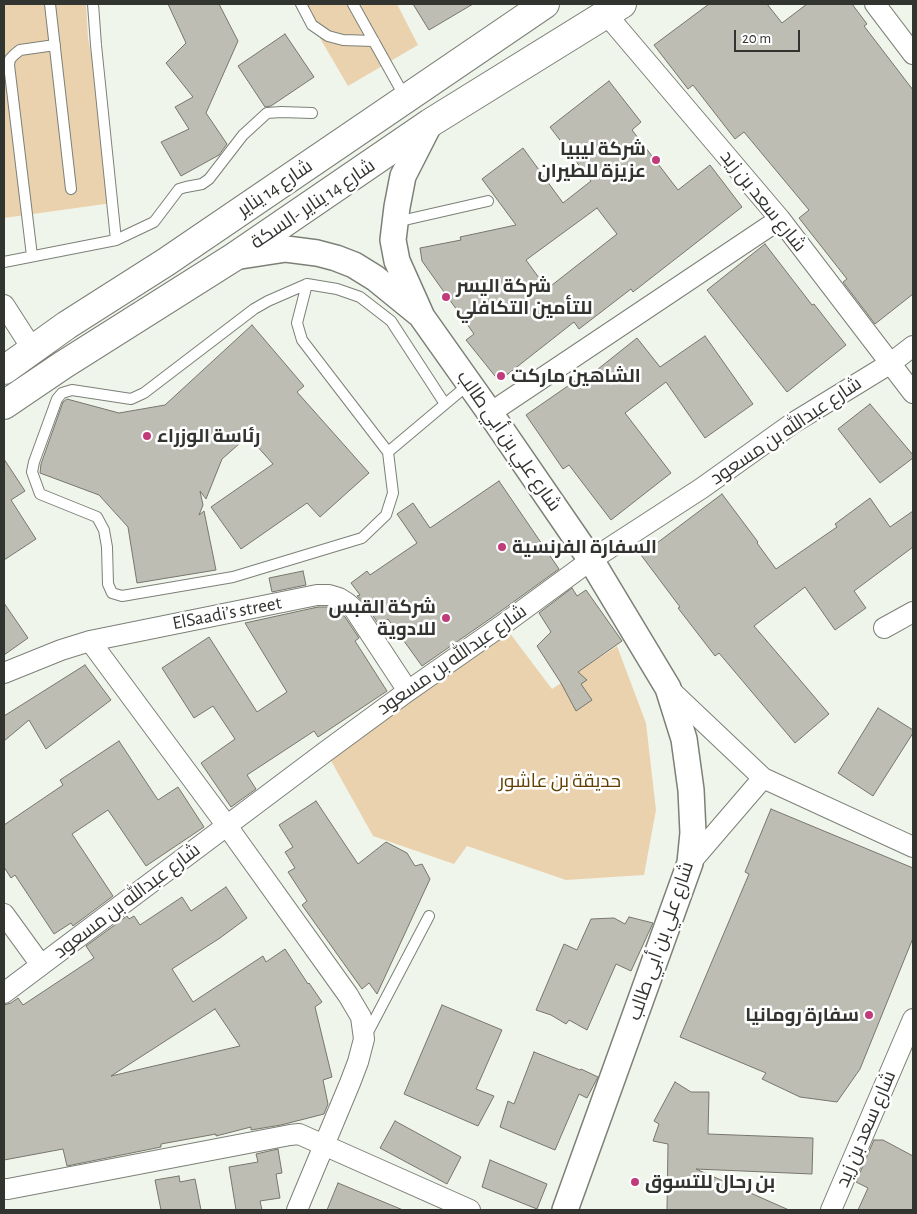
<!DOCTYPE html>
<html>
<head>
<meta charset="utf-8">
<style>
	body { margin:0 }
	#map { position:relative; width:917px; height:1214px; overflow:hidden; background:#f0f5eb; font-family:"Alegreya Sans",sans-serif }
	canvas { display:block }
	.frame { position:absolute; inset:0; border:5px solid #323430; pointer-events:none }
	.scale { position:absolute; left:734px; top:30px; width:66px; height:22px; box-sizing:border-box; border:2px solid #323430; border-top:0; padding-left:6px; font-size:15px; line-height:18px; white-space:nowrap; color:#323430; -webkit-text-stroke:4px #fff; paint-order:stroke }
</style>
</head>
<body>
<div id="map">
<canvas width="917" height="1214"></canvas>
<div class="frame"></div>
<div class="scale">20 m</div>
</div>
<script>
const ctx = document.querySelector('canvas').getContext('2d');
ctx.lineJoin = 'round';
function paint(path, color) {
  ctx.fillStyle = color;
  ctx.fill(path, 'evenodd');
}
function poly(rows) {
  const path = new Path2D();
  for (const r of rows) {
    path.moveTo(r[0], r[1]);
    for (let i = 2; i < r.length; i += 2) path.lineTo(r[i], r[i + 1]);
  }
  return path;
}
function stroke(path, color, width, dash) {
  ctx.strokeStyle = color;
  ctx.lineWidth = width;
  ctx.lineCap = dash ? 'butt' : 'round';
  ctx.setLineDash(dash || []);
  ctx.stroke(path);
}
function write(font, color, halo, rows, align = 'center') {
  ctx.font = font + ' "Alegreya Sans",Cairo,sans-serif';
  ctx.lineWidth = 5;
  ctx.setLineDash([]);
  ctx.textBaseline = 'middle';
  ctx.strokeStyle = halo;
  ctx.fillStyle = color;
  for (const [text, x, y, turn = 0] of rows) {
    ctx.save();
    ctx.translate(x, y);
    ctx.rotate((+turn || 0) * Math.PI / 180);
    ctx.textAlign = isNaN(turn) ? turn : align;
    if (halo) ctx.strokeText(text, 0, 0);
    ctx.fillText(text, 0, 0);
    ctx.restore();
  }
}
const green = poly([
	[4,4,86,4,88,38,112,161,112,203,4,218],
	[300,4,397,4,418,45,348,86],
	[509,632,552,689,617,646,646,723,656,810,644,875,566,880,467,846,454,864,373,836,330,759]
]);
const building = poly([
	[168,4,219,4,238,41,206,113,227,144,219,155,181,176,161,142,189,129,175,107,193,97,166,63,186,43,168,4],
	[413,4,473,4,429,30,413,4],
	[709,4,767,4,782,23,807,4,852,4,867,24,864,26,913,90,913,294,875,324,843,282,847,279,799,218,809,210,744,132,735,139,693,85,688,89,654,45,709,4],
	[285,34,314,77,271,106,265,107,238,66,285,34],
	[609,81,641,122,632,130,678,190,710,165,742,207,633,292,631,289,579,329,574,322,499,381,466,340,474,334,422,261,420,248,461,240,460,237,516,225,482,179,523,148,563,203,591,181,550,127,609,81],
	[597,208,617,234,547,289,526,260,597,208],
	[765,244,812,305,814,304,846,345,787,392,707,290,765,244],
	[252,325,304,386,297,392,369,473,320,517,307,503,241,549,211,507,273,464,248,436,222,459,206,499,200,491,203,505,199,515,204,511,216,570,137,583,128,527,99,495,40,473,41,464,63,402,67,399,119,413,165,405,252,325],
	[705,336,753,404,705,438,666,382,625,413,671,473,611,520,569,465,563,469,526,415,575,381,578,385,637,338,660,367,705,336],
	[870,404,913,455,913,458,880,483,838,429,870,404],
	[4,459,25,491,11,500,36,539,4,560,4,459],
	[499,481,559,569,494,616,422,666,388,619,379,625,364,602,357,596,360,595,351,583,367,571,370,575,417,543,397,514,413,503,430,528,499,481],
	[722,494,758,542,757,543,776,569,837,527,835,524,870,498,890,527,913,511,913,547,854,591,866,608,835,630,805,587,754,626,829,714,795,743,719,653,715,656,678,608,680,607,641,555,722,494],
	[303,571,306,585,272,592,269,578,303,571],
	[572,588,577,596,586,590,622,641,578,672,587,680,581,684,592,700,576,711,561,683,537,646,551,632,539,613,572,588],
	[4,603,28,638,4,655,4,603],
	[318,607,327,607,334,609,345,617,359,638,355,641,387,691,318,737,314,731,247,775,256,789,231,807,201,763,235,739,213,706,194,718,162,668,209,637,257,712,287,692,245,623,318,607],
	[85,665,111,700,46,749,29,720,4,741,4,716,85,665],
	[878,708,913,730,913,733,873,796,838,773,878,708],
	[119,741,158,800,178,787,204,827,146,866,108,810,72,834,113,896,73,926,71,923,54,934,15,875,11,878,4,867,4,825,63,785,60,780,119,741],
	[316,801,358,864,386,842,407,853,415,866,422,864,430,879,377,994,369,983,362,989,302,905,307,901,288,872,295,868,285,852,293,847,279,825,316,801],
	[771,809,913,868,913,938,860,1069,837,1102,800,1097,762,1079,766,1073,680,1037,749,874,745,872,771,809],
	[226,887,247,918,220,938,172,969,193,1002,263,956,266,962,285,949,308,984,309,983,322,1002,315,1007,332,1077,323,1080,328,1104,324,1114,281,1125,251,1130,251,1127,216,1136,216,1134,161,1144,161,1147,67,1166,63,1149,4,1160,4,1005,11,1003,18,998,23,1005,94,958,86,946,127,916,129,919,134,916,140,925,182,897,191,911,226,887],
	[215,1009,240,1046,111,1076,215,1009],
	[629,917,653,923,631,971,616,964,587,1030,569,1020,566,1024,551,1015,536,1010,564,944,577,950,591,919,614,918,625,924,629,917],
	[442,1005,502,1030,476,1089,494,1096,478,1126,404,1094,442,1005],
	[534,1052,580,1070,581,1069,598,1077,587,1098,579,1094,555,1150,500,1127,508,1101,514,1104,534,1052],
	[675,1082,691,1092,709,1092,708,1134,813,1138,812,1174,696,1169,789,1210,667,1210,668,1144,653,1141,659,1124,654,1121,675,1082],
	[395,1121,461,1157,447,1184,380,1148,395,1121],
	[874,1140,883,1140,913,1156,913,1210,858,1210,868,1188,856,1182,874,1140],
	[278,1149,282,1173,276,1174,280,1198,260,1201,262,1210,236,1210,229,1167,258,1162,256,1154,278,1149],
	[490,1160,547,1184,537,1209,482,1187,490,1160],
	[179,1176,180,1182,195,1179,201,1210,161,1210,155,1180,179,1176],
	[338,1183,403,1210,327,1210,338,1183]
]);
const service = poly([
	[50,4,71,189],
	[93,4,96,45,116,240],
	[301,4,312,25,328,36,343,40,374,41],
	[353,4,406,99],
	[396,222,488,201],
	[32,256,9,65,10,59,15,54,20,50,55,45],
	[4,262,116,240,154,222,179,189,186,187,202,184,209,179,243,135,267,113,281,112,312,113],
	[307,284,268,301,254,309,144,393,131,399,72,390,62,393,57,399,34,462,32,472,40,494,97,517,104,530,107,547,108,584,112,593,122,596,233,577,362,538,386,515,393,493,388,452,469,384],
	[388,452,302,340,297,323,307,284,337,289,360,297,391,321,445,404],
	[366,1036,429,916]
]);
const minor = poly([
	[875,4,913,54],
	[606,14,780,219,913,393],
	[4,305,33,350],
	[490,413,780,219],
	[884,628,913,612],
	[90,641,227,826,348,995,361,1017,364,1039,358,1062,350,1083,297,1210],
	[4,673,61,650,90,641,317,595,329,595,339,598,347,603,354,609,408,691],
	[668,688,763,778,913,847],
	[690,863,763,778],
	[4,914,41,965],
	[4,993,325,752,408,691,501,626,591,560,702,488,793,423,891,363,913,346],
	[4,1189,8,1189,290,1135,299,1134,470,1210],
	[831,1210,913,1019]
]);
const tertiary = poly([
	[430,123,403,176,397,207,393,240,397,261,422,317,490,413,591,560,668,688,684,739,691,790,693,833,690,863,565,1210],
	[234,257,286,249,317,253,336,258,354,265,375,278,418,313]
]);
const trunk = poly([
	[4,370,67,325,166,262,545,4],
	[4,405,63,365,234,257,430,123,622,4]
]);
const markers = [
	[656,160,5,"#c13b7b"],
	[446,297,5,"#c13b7b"],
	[501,376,5,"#c13b7b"],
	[147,436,5,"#c13b7b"],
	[502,547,5,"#c13b7b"],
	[446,618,5,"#c13b7b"],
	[869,1015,5,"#c13b7b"],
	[635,1182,5,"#c13b7b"]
];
const poiNames = [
	["شركة ليبيا",646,149,"right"],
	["عزيزة للطيران",646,171,"right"],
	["شركة اليسر",456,286],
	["للتأمين التكافلي",456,308],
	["الشاهين ماركت",511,376],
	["رئاسة الوزراء",157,436],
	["السفارة الفرنسية",512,547],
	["شركة القبس",436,607,"right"],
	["للادوية",436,629,"right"],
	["سفارة رومانيا",859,1015,"right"],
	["بن رحال للتسوق",645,1182]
];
const streetNames = [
	["شارع 14 يناير",275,188,-34],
	["شارع سعد بن زيد",763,201,51],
	["شارع 14 يناير -السكة",313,204,-34],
	["شارع عبدالله بن مسعود",786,431,-34],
	["شارع علي بن أبي طالب",509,441,55],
	["ElSaadi’s street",227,613,-11],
	["شارع عبدالله بن مسعود",452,660,-35],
	["شارع عبدالله بن مسعود",127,901,-37],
	["شارع علي بن أبي طالب",661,941,-71],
	["شارع سعد بن زيد",866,1129,-67]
];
const parkNames = [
	["حديقة بن عاشور",560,781]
];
paint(green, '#ebd2af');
paint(building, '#bebdb3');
stroke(building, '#77766d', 1);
stroke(service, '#7c8077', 12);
stroke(minor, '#7c8077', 22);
stroke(tertiary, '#7c8077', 28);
stroke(trunk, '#7c8077', 30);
stroke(service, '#fff', 10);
stroke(minor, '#fff', 20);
stroke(tertiary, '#fff', 25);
stroke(trunk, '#fff', 28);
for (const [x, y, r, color] of markers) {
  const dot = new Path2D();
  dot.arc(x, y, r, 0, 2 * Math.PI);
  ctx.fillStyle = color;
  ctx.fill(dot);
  stroke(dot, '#fff', 2);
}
write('bold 19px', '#323430', '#fff', poiNames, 'left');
write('19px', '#323430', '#fff', streetNames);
write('19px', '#614000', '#fff', parkNames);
</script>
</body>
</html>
